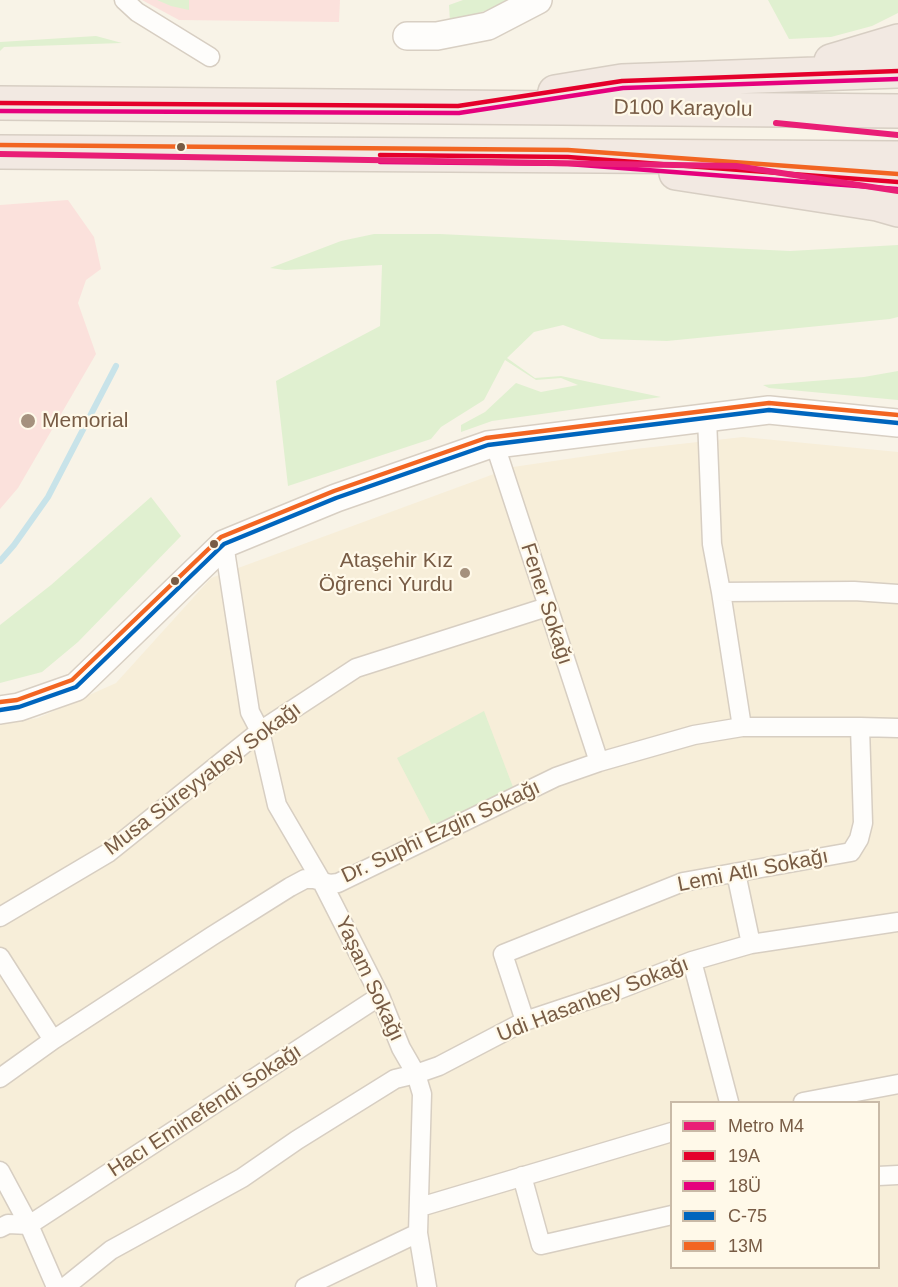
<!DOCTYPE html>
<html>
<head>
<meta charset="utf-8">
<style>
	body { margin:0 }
	#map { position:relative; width:898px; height:1287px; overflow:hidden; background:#f8f3e7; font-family:Arial,sans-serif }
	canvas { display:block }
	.legend { position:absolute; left:670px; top:1101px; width:210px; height:168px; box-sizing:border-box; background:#fff9e9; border:2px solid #c9baa7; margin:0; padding:8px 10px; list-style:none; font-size:18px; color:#785c45 }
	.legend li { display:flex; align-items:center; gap:12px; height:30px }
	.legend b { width:30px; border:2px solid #c9baa7 }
</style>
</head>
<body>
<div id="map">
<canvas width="898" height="1287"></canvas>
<ul class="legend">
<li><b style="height:8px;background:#e91e76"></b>Metro M4</li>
<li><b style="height:8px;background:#e4002b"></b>19A</li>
<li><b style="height:8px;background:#e5007d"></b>18Ü</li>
<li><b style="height:8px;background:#0065bd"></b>C-75</li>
<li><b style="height:8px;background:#f26522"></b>13M</li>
</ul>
</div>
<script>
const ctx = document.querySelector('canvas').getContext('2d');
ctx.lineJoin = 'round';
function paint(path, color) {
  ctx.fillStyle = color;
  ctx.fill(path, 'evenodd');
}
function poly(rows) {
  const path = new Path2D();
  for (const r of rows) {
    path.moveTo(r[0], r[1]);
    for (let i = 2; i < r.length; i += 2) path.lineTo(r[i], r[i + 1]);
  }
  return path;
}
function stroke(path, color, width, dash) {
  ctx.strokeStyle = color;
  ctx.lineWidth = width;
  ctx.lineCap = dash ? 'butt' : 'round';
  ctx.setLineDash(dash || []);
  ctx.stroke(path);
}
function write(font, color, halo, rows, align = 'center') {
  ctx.font = font + ' Arial,sans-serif';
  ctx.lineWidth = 4.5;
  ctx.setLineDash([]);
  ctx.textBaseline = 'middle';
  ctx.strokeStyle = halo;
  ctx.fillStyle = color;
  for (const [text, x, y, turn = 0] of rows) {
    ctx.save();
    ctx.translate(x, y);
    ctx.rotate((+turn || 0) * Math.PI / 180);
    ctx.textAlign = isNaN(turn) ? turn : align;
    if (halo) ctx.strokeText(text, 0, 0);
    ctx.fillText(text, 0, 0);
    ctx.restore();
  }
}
const residential = poly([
	[743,437,898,452,898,1287,0,1287,0,724,38,718,116,683,211,578,513,467,635,449],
	[672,1102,878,1102,878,1268,672,1268]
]);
const medical = poly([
	[142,0,340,0,339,22,179,20],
	[68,200,94,237,101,269,86,280,78,303,96,354,18,488,0,509,0,205]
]);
const green = poly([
	[157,0,189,0,189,10,171,6],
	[463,0,508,0,491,9,450,22,449,5],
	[768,0,898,0,898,13,872,26,831,37,789,39],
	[96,36,122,43,4,47,0,51,0,42],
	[374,234,440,234,790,251,898,245,898,317,890,319,667,341,601,339,563,325,534,332,507,358,535,378,561,376,661,397,492,421,461,432,461,425,485,412,516,383,541,392,578,385,561,378,536,380,505,360,484,400,441,427,431,439,288,486,276,381,380,326,382,265,285,270,270,268,341,241],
	[898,371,898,400,769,388,763,385,864,377],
	[151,497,181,536,78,642,42,672,0,683,0,625,51,585],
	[484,711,513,787,433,827,397,758]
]);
const stream = poly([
	[0,561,14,545,48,497,116,366]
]);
const street = poly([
	[124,0,137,12,210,57],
	[707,418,712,544,721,592],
	[495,445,599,762],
	[224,544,250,712,260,731,277,805,322,882,380,996,401,1048,416,1074,422,1094,418,1233,427,1287],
	[742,727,721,592,854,591,898,594],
	[736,873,751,944],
	[0,917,108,853,260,731,356,668,547,607],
	[0,957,53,1040],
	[692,961,729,1102],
	[525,1021,503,954,683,882,851,852,859,839,863,823,860,727],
	[0,1078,53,1040,212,936,290,887,305,879,314,879,330,884,338,883,556,777,599,762,694,735,742,727,860,727,898,728],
	[803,1102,898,1084],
	[0,1171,29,1225,56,1287],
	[522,1176,541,1245,672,1215],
	[878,1176,898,1175],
	[420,1207,672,1132],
	[0,1228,8,1224,29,1225,380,996],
	[65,1287,111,1250,242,1178,297,1140,395,1079,416,1074,439,1066,525,1021,615,991,692,961,751,944,898,922],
	[305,1287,418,1233]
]);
const secondary = poly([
	[407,36,437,36,488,26,538,0],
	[0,710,19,707,76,687,224,544,336,498,488,445,769,410,898,423]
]);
const highway = poly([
	[831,61,898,41],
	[555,92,622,81,898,71],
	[0,103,898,111],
	[0,152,898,158],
	[676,173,877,204,898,210],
	[839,177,898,182]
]);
const bus1 = poly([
	[0,103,458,106,622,81,898,71],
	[380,155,568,157,898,182]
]);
const bus2 = poly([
	[0,111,459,113,623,88,898,79],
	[380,162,568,164,897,189]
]);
const bus3 = poly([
	[0,710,19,707,76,687,224,544,336,498,488,445,769,410,898,423]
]);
const bus4 = poly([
	[0,145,568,150,898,174],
	[0,702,17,700,72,680,221,537,334,491,486,438,769,403,898,415]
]);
const metro1 = poly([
	[776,123,898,135],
	[0,154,736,166,898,191]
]);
const markers = [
	[181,147,5,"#785c45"],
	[28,421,8,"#a5917e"],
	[214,544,5,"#785c45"],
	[465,573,6,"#a5917e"],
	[175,581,5,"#785c45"]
];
const streetNames = [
	["D100 Karayolu",683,109,1],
	["Fener Sokağı",546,604,72],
	["Musa Süreyyabey Sokağı",203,779,-37],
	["Dr. Suphi Ezgin Sokağı",441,832,-25],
	["Lemi Atlı Sokağı",753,871,-11],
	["Yaşam Sokağı",369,979,65],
	["Udi Hasanbey Sokağı",593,1000,-21],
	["Hacı Eminefendi Sokağı",205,1111,-33]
];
const poiNames = [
	["Memorial",42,421],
	["Ataşehir Kız",453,561,"right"],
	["Öğrenci Yurdu",453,585,"right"]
];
paint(residential, '#f7eed9');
paint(medical, '#fbe1dc');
paint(green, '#e0f0d0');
stroke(stream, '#c8e3e9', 6);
stroke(street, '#d7cec2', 21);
stroke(secondary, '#d8cfc3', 30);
stroke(highway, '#d7cec3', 36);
stroke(street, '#fefdfb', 18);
stroke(secondary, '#fefdfb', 27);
stroke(highway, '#f2e9e2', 33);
stroke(bus1, '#e4002b', 4.5);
stroke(bus2, '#e5007d', 4.5);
stroke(bus3, '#0065bd', 4.5);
stroke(bus4, '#f26522', 4.5);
stroke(metro1, '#e91e76', 6);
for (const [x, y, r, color] of markers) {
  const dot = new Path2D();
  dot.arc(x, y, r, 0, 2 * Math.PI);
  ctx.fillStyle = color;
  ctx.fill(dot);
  stroke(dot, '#fff9e9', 2);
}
write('21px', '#785c45', '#fff9e9', streetNames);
write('21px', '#785c45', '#fff9e9', poiNames, 'left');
</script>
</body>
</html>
